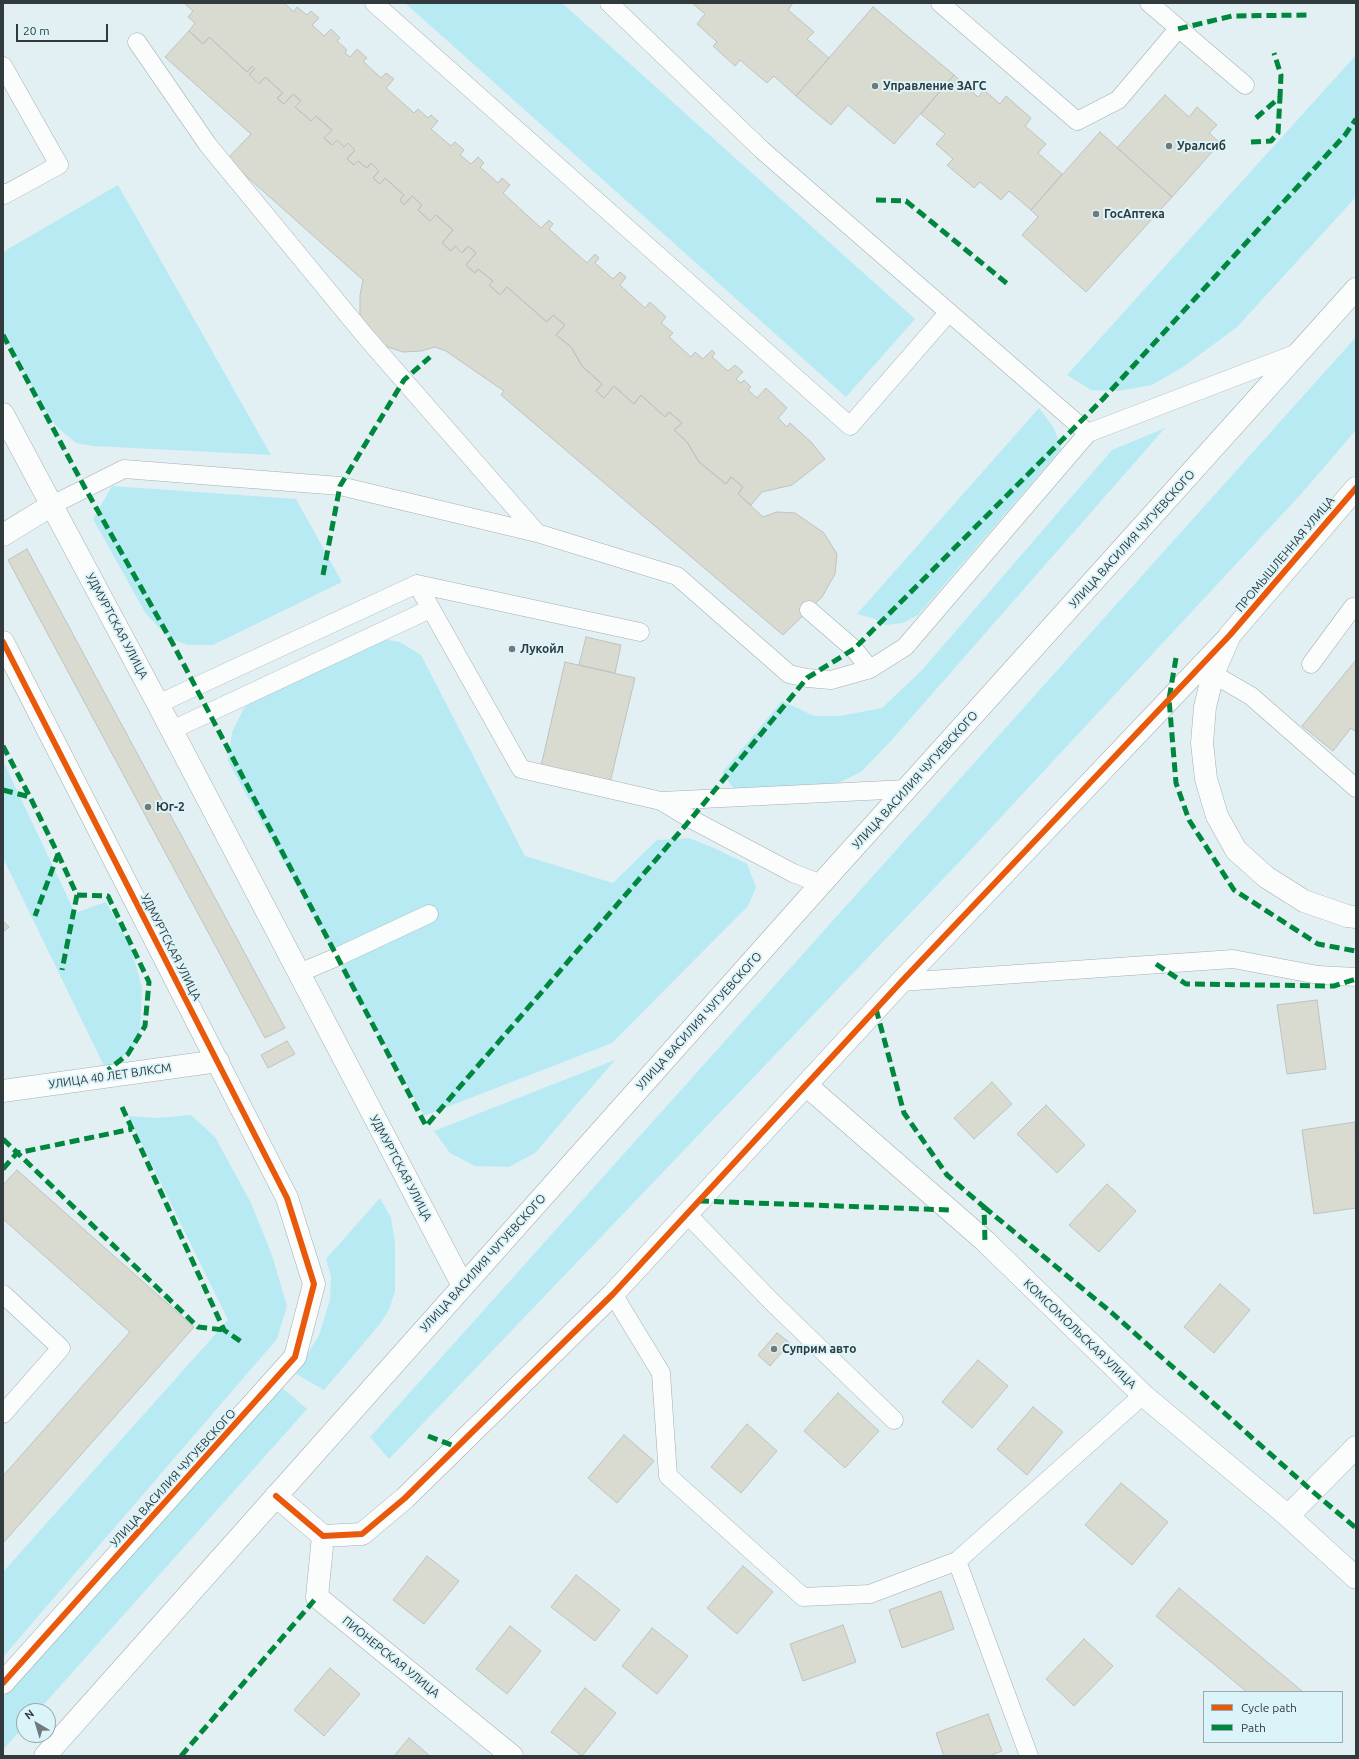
<!DOCTYPE html>
<html>
<head>
<meta charset="utf-8">
<style>
	body { margin:0 }
	#map { position:relative; width:1359px; height:1759px; overflow:hidden; background:#e2f0f3; font-family:Ubuntu,sans-serif }
	canvas { display:block }
	.frame { position:absolute; inset:0; border:4px solid #313b3d; pointer-events:none }
	.legend { position:absolute; left:1203px; top:1691px; width:140px; height:52px; box-sizing:border-box; background:#dbf4fa; border:1px solid #97aaae; margin:0; padding:5px 7px; list-style:none; font-size:12px; color:#313b3d }
	.legend li { display:flex; align-items:center; gap:8px; height:20px }
	.legend b { width:20px; border:1px solid #97aaae }
	.north { position:absolute; left:16px; top:1703px; width:40px; height:40px; box-sizing:border-box; background:#dbf4fa; border:1px solid #97aaae; border-radius:50%; rotate:322deg; font-size:11px; font-weight:700; line-height:16px; text-align:center; color:#313b3d }
	.north::after { content:''; display:block; margin:auto; width:14px; height:18px; background:#6f7a7d; clip-path:polygon(50% 0,100% 100%,50% 72%,0 100%) }
	.scale { position:absolute; left:16px; top:24px; width:92px; height:18px; box-sizing:border-box; border:2px solid #313b3d; border-top:0; padding-left:5px; font-size:12px; line-height:14px; white-space:nowrap; color:#313b3d; -webkit-text-stroke:3px #dbf4fa; paint-order:stroke }
</style>
</head>
<body>
<div id="map">
<canvas width="1359" height="1759"></canvas>
<div class="frame"></div>
<ul class="legend">
<li><b style="height:5px;background:#e8590c"></b>Cycle path</li>
<li><b style="height:5px;background:#00873e"></b>Path</li>
</ul>
<div class="north">N</div>
<div class="scale">20 m</div>
</div>
<script>
const ctx = document.querySelector('canvas').getContext('2d');
ctx.lineJoin = 'round';
function paint(path, color) {
  ctx.fillStyle = color;
  ctx.fill(path, 'evenodd');
}
function poly(rows) {
  const path = new Path2D();
  for (const r of rows) {
    path.moveTo(r[0], r[1]);
    for (let i = 2; i < r.length; i += 2) path.lineTo(r[i], r[i + 1]);
  }
  return path;
}
function stroke(path, color, width, dash) {
  ctx.strokeStyle = color;
  ctx.lineWidth = width;
  ctx.lineCap = dash ? 'butt' : 'round';
  ctx.setLineDash(dash || []);
  ctx.stroke(path);
}
function write(font, color, halo, rows, align = 'center') {
  ctx.font = font + ' Ubuntu,sans-serif';
  ctx.lineWidth = 4;
  ctx.setLineDash([]);
  ctx.textBaseline = 'middle';
  ctx.strokeStyle = halo;
  ctx.fillStyle = color;
  for (const [text, x, y, turn = 0] of rows) {
    ctx.save();
    ctx.translate(x, y);
    ctx.rotate((+turn || 0) * Math.PI / 180);
    ctx.textAlign = isNaN(turn) ? turn : align;
    if (halo) ctx.strokeText(text, 0, 0);
    ctx.fillText(text, 0, 0);
    ctx.restore();
  }
}
const green = poly([
	[405,3,562,3,915,319,846,397],
	[1356,55,1356,197,1237,327,1183,367,1152,385,1118,391,1091,390,1067,375],
	[118,185,271,455,93,446,76,443,58,428,47,414,3,333,3,252],
	[1356,337,1356,430,1302,493,964,857,389,1459,370,1437],
	[1039,408,1054,428,1061,449,918,615,903,623,885,625,875,619,857,614],
	[1165,428,890,742,861,772,838,783,734,789,722,773,782,701,814,716,840,716,882,708,922,670,1112,450],
	[112,486,296,499,342,582,213,645,188,645,169,638,146,614,93,519],
	[372,637,400,642,421,655,525,856,613,883,657,840,689,838,714,848,747,864,756,887,748,906,612,1043,424,1116,228,761,232,732,244,708,261,693],
	[3,761,75,913,106,902,131,947,142,988,140,1030,135,1046,106,1070,3,858],
	[615,1060,535,1153,509,1167,475,1166,450,1153,434,1131],
	[191,1115,215,1137,250,1201,272,1255,287,1306,277,1339,3,1657,3,1572,228,1320,128,1116,157,1118],
	[380,1198,391,1218,395,1243,395,1291,389,1310,379,1325,324,1390,296,1374,319,1335,330,1300,331,1277,326,1259],
	[280,1386,307,1409,38,1711,24,1711,24,1726,3,1750,3,1697]
]);
const building = poly([
	[184,3,284,3,294,12,297,7,307,15,311,11,319,18,312,25,324,36,331,29,340,38,337,41,347,50,345,53,350,57,357,49,367,58,363,61,381,78,386,73,394,79,386,88,414,113,418,109,428,118,431,115,438,121,431,129,451,146,455,142,464,150,460,155,471,164,478,157,484,163,480,167,498,183,502,178,510,185,503,193,541,228,549,220,553,224,549,229,587,263,595,254,599,258,595,263,613,279,620,272,626,277,620,285,645,308,650,302,666,317,661,323,673,333,669,337,691,357,695,352,703,359,712,350,715,353,712,357,728,371,735,365,743,372,736,379,741,383,744,380,751,387,748,390,757,398,766,388,787,408,778,418,787,427,790,423,811,442,825,459,792,485,762,492,751,505,738,494,743,487,731,477,726,484,699,462,687,442,674,430,682,423,669,412,665,417,641,395,634,404,614,386,604,398,596,391,602,384,582,366,571,347,556,335,565,325,553,315,547,322,507,287,500,295,489,285,493,281,478,269,475,273,466,265,476,253,468,246,462,253,455,246,451,251,442,243,453,230,436,215,430,221,418,210,422,205,412,196,404,205,400,200,404,195,385,178,380,184,373,178,379,171,371,163,367,168,358,161,354,165,347,159,355,150,348,143,344,147,337,140,332,145,324,138,332,130,316,116,311,121,295,107,301,101,293,94,284,104,277,98,283,93,265,77,259,84,249,74,255,69,252,66,247,72,209,37,203,44,189,31,195,23,188,17,193,11,184,3],
	[692,3,793,3,788,10,814,32,807,39,829,58,796,96,774,76,767,83,740,60,735,66,713,46,717,42,697,24,705,14,692,3],
	[873,7,954,75,894,144,848,105,831,125,796,96,873,7],
	[189,31,203,44,209,37,247,72,252,66,255,69,249,74,259,84,265,77,283,93,277,98,284,104,293,94,301,101,295,107,311,121,316,116,332,130,324,138,332,145,337,140,344,147,348,143,355,150,347,159,354,165,358,161,367,168,371,163,379,171,373,178,380,184,385,178,404,195,400,200,404,205,412,196,422,205,418,210,430,221,436,215,453,230,442,243,451,251,455,246,462,253,468,246,476,253,466,265,475,273,478,269,493,281,489,285,500,295,507,287,547,322,553,315,565,325,556,335,571,347,582,366,602,384,596,391,604,398,614,386,634,404,641,395,665,417,669,412,682,423,674,430,687,442,699,462,726,484,731,477,743,487,738,494,763,517,777,512,795,513,824,533,837,554,835,574,822,597,783,635,501,395,504,391,446,351,435,347,421,351,403,352,388,347,370,335,360,315,360,295,363,280,227,159,251,134,165,57,189,31],
	[954,75,978,97,984,90,1000,104,1006,96,1031,118,1025,126,1046,144,1038,153,1062,174,1031,210,1009,191,1001,200,980,182,974,188,947,165,953,159,936,144,945,134,921,114,954,75],
	[1165,95,1189,117,1197,107,1217,125,1209,133,1220,143,1172,197,1117,148,1165,95],
	[1100,132,1172,197,1086,292,1022,235,1038,217,1031,210,1100,132],
	[27,549,285,1028,265,1038,8,560,27,549],
	[586,637,621,645,615,673,579,665,586,637],
	[1356,660,1356,732,1351,728,1333,751,1302,726,1356,660],
	[565,662,635,678,607,795,538,779,565,662],
	[3,921,9,927,3,932,3,921],
	[1317,1000,1326,1069,1287,1074,1277,1005,1317,1000],
	[287,1041,295,1054,268,1068,261,1055,287,1041],
	[992,1082,1012,1104,974,1139,954,1118,992,1082],
	[1046,1105,1085,1145,1057,1173,1017,1134,1046,1105],
	[1355,1122,1356,1208,1314,1214,1302,1130,1355,1122],
	[17,1170,194,1327,3,1543,3,1476,130,1332,3,1219,3,1185,17,1170],
	[1107,1184,1136,1211,1099,1252,1069,1225,1107,1184],
	[1220,1284,1250,1310,1214,1353,1184,1327,1220,1284],
	[777,1333,790,1343,770,1366,758,1355,777,1333],
	[978,1360,1008,1386,972,1428,942,1402,978,1360],
	[838,1393,879,1431,845,1468,804,1431,838,1393],
	[1033,1407,1063,1432,1027,1475,997,1449,1033,1407],
	[747,1424,777,1451,741,1493,711,1467,747,1424],
	[624,1435,654,1461,617,1503,588,1478,624,1435],
	[1121,1483,1168,1522,1132,1565,1085,1525,1121,1483],
	[427,1556,459,1581,424,1624,393,1600,427,1556],
	[743,1566,773,1592,737,1634,707,1608,743,1566],
	[576,1575,620,1610,595,1641,551,1607,576,1575],
	[1179,1588,1303,1692,1247,1692,1156,1616,1179,1588],
	[941,1591,954,1629,902,1648,889,1610,941,1591],
	[843,1625,856,1662,803,1681,790,1644,843,1625],
	[510,1626,541,1651,507,1694,476,1669,510,1626],
	[652,1628,688,1656,657,1694,622,1666,652,1628],
	[1084,1639,1113,1666,1074,1706,1046,1679,1084,1639],
	[330,1668,360,1694,324,1736,294,1710,330,1668],
	[585,1688,616,1713,582,1756,551,1732,585,1688],
	[988,1714,1002,1751,989,1756,944,1756,936,1733,988,1714],
	[409,1738,430,1756,394,1756,409,1738]
]);
const service = poly([
	[374,3,850,426,949,312],
	[609,3,762,150,1088,433],
	[940,3,1077,121,1118,100,1178,29],
	[1149,3,1245,85],
	[137,42,208,145,366,337,537,533],
	[3,66,59,165,4,195,3,193],
	[52,505,124,469,340,486,537,533,677,576,789,674,807,678,831,680,870,669,905,647,1088,433,1300,352],
	[417,584,640,632],
	[809,610,854,649,870,669],
	[1311,664,1353,607,1356,610],
	[1213,674,1251,696,1356,788],
	[158,704,417,584,521,769,661,801,907,789],
	[172,730,430,609],
	[661,801,691,819,793,873,821,884],
	[299,973,337,957,429,914],
	[901,982,1233,959,1318,975,1356,977],
	[687,1214,771,1301,894,1420],
	[3,1294,61,1348,3,1414],
	[613,1294,661,1373,668,1476,803,1597,870,1594,957,1561,1029,1756],
	[957,1561,1143,1395]
]);
const minor = poly([
	[3,535,52,505],
	[3,642,287,1198,314,1284,295,1357,3,1683],
	[806,1085,985,1241,1143,1395,1288,1516,1356,1578],
	[3,1091,218,1061],
	[276,1496,323,1536,362,1534,405,1498,613,1294,901,982,1228,638],
	[1288,1516,1356,1447],
	[323,1536,317,1597,512,1756]
]);
const tertiary = poly([
	[1356,488,1230,635,1213,674,1205,707,1202,743,1206,779,1217,816,1236,850,1266,877,1304,901,1347,916,1356,917]
]);
const secondary = poly([
	[3,414,158,704,463,1286]
]);
const primary = poly([
	[45,1756,821,884,1356,289]
]);
const quiet = poly([
	[1178,29,1232,16,1307,15],
	[1256,118,1280,97,1281,75,1274,53],
	[1251,142,1271,141,1278,133,1280,97],
	[876,200,906,201,1010,286],
	[3,335,85,488,173,644,426,1126,691,819,807,678,854,649,1102,400,1345,135,1356,119],
	[323,575,340,486,404,380,430,357],
	[1176,658,1169,699,1176,783,1189,820,1234,890,1318,944,1356,951],
	[3,746,30,797],
	[3,790,30,797,58,854,35,916],
	[58,854,77,895,62,970],
	[77,895,108,896,149,982,145,1026,128,1054,108,1070],
	[1156,964,1186,984,1334,986,1356,979],
	[876,1009,904,1113,947,1175,984,1207,985,1241],
	[122,1107,224,1330,243,1343],
	[3,1139,198,1327,224,1330],
	[3,1169,17,1153,132,1129],
	[699,1201,950,1210],
	[984,1207,1112,1313,1312,1491,1356,1528],
	[428,1436,457,1447],
	[181,1756,317,1597]
]);
const cycleway = poly([
	[3,642,287,1198,314,1284,295,1357,3,1683],
	[276,1496,323,1536,362,1534,405,1498,613,1294,901,982,1230,635,1356,488]
]);
const markers = [
	[875,86,4,"#6f7a7d"],
	[1169,146,4,"#6f7a7d"],
	[1096,214,4,"#6f7a7d"],
	[512,649,4,"#6f7a7d"],
	[148,807,4,"#6f7a7d"],
	[774,1349,4,"#6f7a7d"]
];
const poiNames = [
	["Управление ЗАГС",883,86],
	["Уралсиб",1177,146],
	["ГосАптека",1104,214],
	["Лукойл",520,649],
	["Юг-2",156,807],
	["Суприм авто",782,1349]
];
const streetNames = [
	["УЛИЦА ВАСИЛИЯ ЧУГУЕВСКОГО",1132,539,-48],
	["ПРОМЫШЛЕННАЯ УЛИЦА",1285,554,-50],
	["УДМУРТСКАЯ УЛИЦА",117,626,62],
	["УЛИЦА ВАСИЛИЯ ЧУГУЕВСКОГО",915,780,-48],
	["УДМУРТСКАЯ УЛИЦА",171,947,63],
	["УЛИЦА ВАСИЛИЯ ЧУГУЕВСКОГО",699,1021,-48],
	["УЛИЦА 40 ЛЕТ ВЛКСМ",110,1076,-8],
	["УДМУРТСКАЯ УЛИЦА",401,1168,62],
	["УЛИЦА ВАСИЛИЯ ЧУГУЕВСКОГО",483,1263,-48],
	["КОМСОМОЛЬСКАЯ УЛИЦА",1080,1334,44],
	["УЛИЦА ВАСИЛИЯ ЧУГУЕВСКОГО",173,1478,-48],
	["ПИОНЕРСКАЯ УЛИЦА",391,1657,39]
];
paint(green, '#b8eaf4');
paint(building, '#dadbd0');
stroke(building, '#bdc2bf', 1);
stroke(service, '#a4afb1', 19);
stroke(minor, '#a4afb1', 23);
stroke(tertiary, '#a4afb1', 23);
stroke(secondary, '#a4afb1', 23);
stroke(primary, '#a4afb1', 23);
stroke(service, '#fbfdfd', 18);
stroke(minor, '#fbfdfd', 22);
stroke(tertiary, '#fbfdfd', 22);
stroke(secondary, '#fbfdfd', 22);
stroke(primary, '#fbfdfd', 22);
stroke(quiet, '#00873e', 5, [10, 5]);
stroke(cycleway, '#e8590c', 6);
for (const [x, y, r, color] of markers) {
  const dot = new Path2D();
  dot.arc(x, y, r, 0, 2 * Math.PI);
  ctx.fillStyle = color;
  ctx.fill(dot);
  stroke(dot, '#dbf4fa', 1.5);
}
write('bold 12px', '#313b3d', '#dbf4fa', poiNames, 'left');
write('12px', '#313b3d', '#dbf4fa', streetNames);
</script>
</body>
</html>
